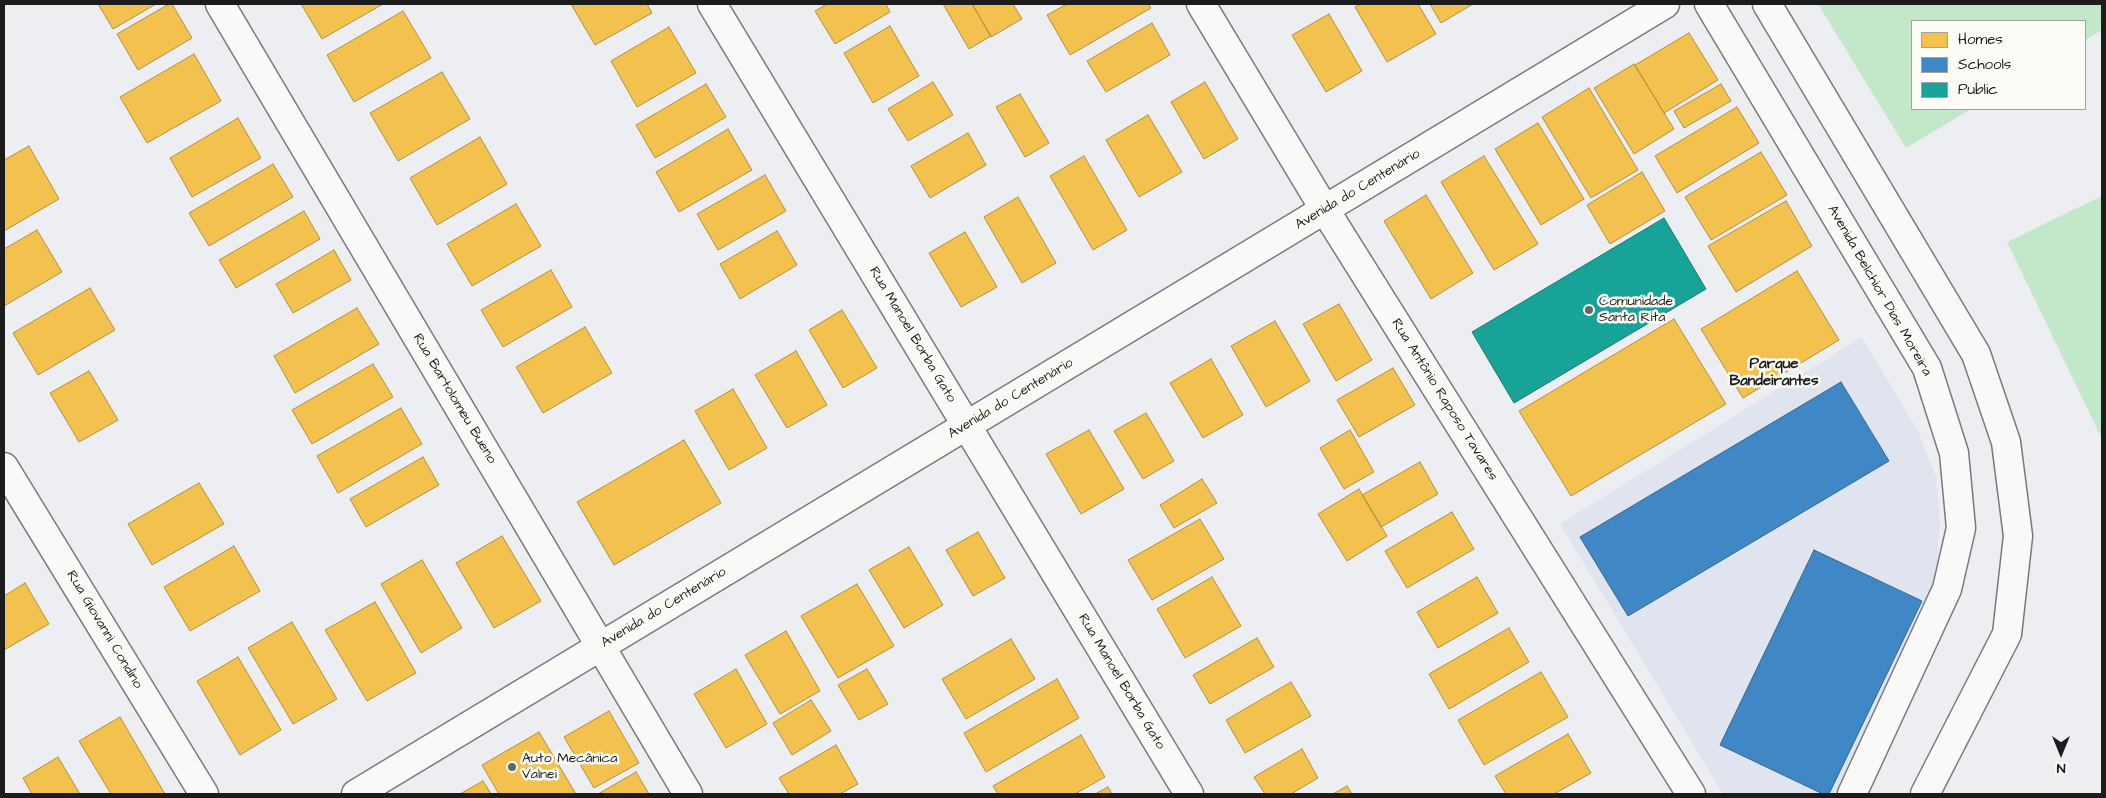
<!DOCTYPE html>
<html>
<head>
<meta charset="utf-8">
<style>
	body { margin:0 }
	#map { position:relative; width:2106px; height:798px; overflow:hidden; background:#eceef1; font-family:"Architects Daughter",sans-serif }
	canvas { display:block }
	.frame { position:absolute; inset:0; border:5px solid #1c1c1c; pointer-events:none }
	.legend { position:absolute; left:1911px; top:20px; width:175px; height:90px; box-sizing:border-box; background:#fdfcf7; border:1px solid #a3a29f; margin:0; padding:6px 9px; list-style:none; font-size:15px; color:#1c1c1c }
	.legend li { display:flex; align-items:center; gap:10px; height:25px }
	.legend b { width:25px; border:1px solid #a3a29f }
	.north { position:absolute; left:2036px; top:728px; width:50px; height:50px; -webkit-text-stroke:4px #fdfcf7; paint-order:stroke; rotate:180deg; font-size:14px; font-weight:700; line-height:20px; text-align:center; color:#1c1c1c }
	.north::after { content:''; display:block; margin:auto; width:18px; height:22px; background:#1c1c1c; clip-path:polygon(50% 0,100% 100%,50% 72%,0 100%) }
</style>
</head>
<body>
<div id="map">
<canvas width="2106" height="798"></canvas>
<div class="frame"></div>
<ul class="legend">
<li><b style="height:14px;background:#f2c14e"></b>Homes</li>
<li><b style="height:14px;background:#3f88c5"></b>Schools</li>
<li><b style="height:14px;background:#17a398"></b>Public</li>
</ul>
<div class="north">N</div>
</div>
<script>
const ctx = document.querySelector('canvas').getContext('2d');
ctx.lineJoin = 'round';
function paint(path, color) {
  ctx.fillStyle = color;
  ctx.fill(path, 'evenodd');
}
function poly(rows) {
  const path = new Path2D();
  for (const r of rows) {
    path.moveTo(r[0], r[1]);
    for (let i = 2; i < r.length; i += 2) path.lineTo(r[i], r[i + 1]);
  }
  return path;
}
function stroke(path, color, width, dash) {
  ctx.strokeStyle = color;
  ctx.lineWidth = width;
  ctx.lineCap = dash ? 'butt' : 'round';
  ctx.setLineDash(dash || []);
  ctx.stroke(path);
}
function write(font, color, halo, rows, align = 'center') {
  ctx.font = font + ' "Architects Daughter",sans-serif';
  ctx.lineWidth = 5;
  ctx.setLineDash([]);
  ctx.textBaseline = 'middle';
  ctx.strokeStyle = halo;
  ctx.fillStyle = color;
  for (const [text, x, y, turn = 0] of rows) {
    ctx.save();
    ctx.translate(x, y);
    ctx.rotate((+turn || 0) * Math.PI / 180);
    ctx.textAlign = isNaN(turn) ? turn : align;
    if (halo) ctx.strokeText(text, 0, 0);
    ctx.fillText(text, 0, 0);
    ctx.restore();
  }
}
const built = poly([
	[1862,337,1918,431,1936,477,1940,521,1937,564,1928,606,1838,794,1723,794,1560,524]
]);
const green = poly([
	[1818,4,2102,4,2102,30,2085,40,2085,21,1912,21,1912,109,1971,109,1906,148],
	[2102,196,2102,439,2007,242]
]);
const homes = poly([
	[98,4,156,4,113,29,98,4],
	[169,4,172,4,192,38,138,70,117,34,169,4],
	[301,4,383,4,322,39,301,4],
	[571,4,647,4,652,13,595,45,571,4],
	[827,4,886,4,890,12,835,44,815,11,827,4],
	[943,4,972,4,991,36,969,49,943,4],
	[972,4,1013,4,1022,19,991,37,972,4],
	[1067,4,1148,4,1151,8,1070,55,1047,15,1067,4],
	[1361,4,1418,4,1436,34,1387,62,1355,7,1361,4],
	[1430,4,1473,4,1441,23,1430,4],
	[403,11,431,58,354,102,327,55,403,11],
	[1329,14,1362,71,1326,92,1292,35,1329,14],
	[1152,23,1170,55,1106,92,1087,61,1152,23],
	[890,26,919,76,873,103,844,53,890,26],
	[669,27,696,73,637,107,611,61,669,27],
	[1689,33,1718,80,1664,113,1635,65,1689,33],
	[194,54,221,101,147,143,120,97,194,54],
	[1634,64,1674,129,1634,154,1594,88,1634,64],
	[442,72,470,119,398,161,370,113,442,72],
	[933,82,953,115,908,141,888,109,933,82],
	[1205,82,1238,139,1204,159,1171,102,1205,82],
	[706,84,726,117,655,158,636,125,706,84],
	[1721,84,1731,101,1684,128,1674,111,1721,84],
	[1589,88,1638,170,1591,198,1542,117,1589,88],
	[1020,94,1049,143,1025,157,996,107,1020,94],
	[1737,107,1759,143,1677,193,1655,156,1737,107],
	[1148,115,1182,172,1139,197,1106,140,1148,115],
	[238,118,261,158,192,197,170,158,238,118],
	[1538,123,1584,199,1541,225,1495,149,1538,123],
	[728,129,752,170,679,212,656,172,728,129],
	[968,133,986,165,930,198,911,166,968,133],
	[480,137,507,184,437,225,410,178,480,137],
	[29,146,59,199,4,231,4,160,29,146],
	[1761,152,1787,195,1711,240,1685,197,1761,152],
	[1084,156,1127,230,1093,250,1050,176,1084,156],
	[1484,156,1538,244,1494,270,1441,182,1484,156],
	[273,164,293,197,209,246,189,213,273,164],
	[1642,172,1665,211,1610,244,1587,205,1642,172],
	[765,175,786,211,718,250,697,214,765,175],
	[1426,195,1473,273,1431,299,1384,221,1426,195],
	[1018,197,1056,263,1022,283,984,217,1018,197],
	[1786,201,1812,246,1736,292,1708,246,1786,201],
	[516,204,541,246,472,286,447,244,516,204],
	[304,211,320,239,236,288,219,260,304,211],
	[37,230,62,272,4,306,4,249,37,230],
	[777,231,797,265,740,299,720,264,777,231],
	[965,232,997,287,961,307,929,253,965,232],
	[334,250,351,280,293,313,276,284,334,250],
	[551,270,572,307,503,347,481,310,551,270],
	[1797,271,1839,340,1743,398,1701,329,1797,271],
	[90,288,115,330,38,375,13,333,90,288],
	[1339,304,1372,360,1336,381,1303,324,1339,304],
	[357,308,379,344,295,393,274,356,357,308],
	[842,310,877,368,843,388,809,330,842,310],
	[1674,319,1726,404,1571,496,1519,411,1674,319],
	[1275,321,1310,381,1266,407,1231,346,1275,321],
	[585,327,612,373,543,413,516,367,585,327],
	[796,351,827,405,787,428,755,375,796,351],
	[1211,359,1243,415,1203,438,1170,383,1211,359],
	[373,364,393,397,312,444,292,410,373,364],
	[1393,368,1415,405,1359,437,1337,400,1393,368],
	[89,371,118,420,79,442,50,393,89,371],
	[733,389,767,448,729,470,695,411,733,389],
	[401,408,422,444,338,493,317,456,401,408],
	[1146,413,1174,461,1143,479,1114,431,1146,413],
	[1089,430,1124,489,1081,514,1046,454,1089,430],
	[1350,430,1374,472,1344,489,1320,448,1350,430],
	[684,440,721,503,614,565,577,502,684,440],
	[423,457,439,485,366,527,350,499,423,457],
	[1420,462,1438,494,1381,527,1362,495,1420,462],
	[1202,479,1217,503,1174,528,1160,505,1202,479],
	[199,483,224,524,152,565,128,524,199,483],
	[1359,489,1387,536,1347,561,1318,514,1359,489],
	[1452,512,1474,549,1407,588,1385,551,1452,512],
	[1200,519,1224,559,1152,600,1128,560,1200,519],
	[978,532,1005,578,973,596,946,550,978,532],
	[502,536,541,601,494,628,456,563,502,536],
	[234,546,260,591,190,631,164,587,234,546],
	[909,547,943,605,904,628,869,570,909,547],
	[422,560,462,628,421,653,381,584,422,560],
	[1212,577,1241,626,1185,658,1157,609,1212,577],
	[1477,577,1498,613,1438,648,1417,612,1477,577],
	[25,583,49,624,4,650,4,596,25,583],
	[857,584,894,646,838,678,801,616,857,584],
	[375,602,416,673,367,701,325,630,375,602],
	[292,622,337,699,293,724,248,648,292,622],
	[1509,628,1529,662,1449,709,1429,674,1509,628],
	[786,631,820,691,780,714,745,655,786,631],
	[1257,638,1274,667,1210,704,1193,675,1257,638],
	[1011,639,1035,679,966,719,942,679,1011,639],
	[238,657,281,730,240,755,197,681,238,657],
	[736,669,767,724,726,748,694,694,736,669],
	[867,669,888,704,859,720,838,685,867,669],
	[1541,672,1568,717,1484,765,1458,720,1541,672],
	[1057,679,1079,718,986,772,964,733,1057,679],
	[1291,682,1311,716,1245,753,1226,720,1291,682],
	[811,700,831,731,792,755,773,723,811,700],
	[609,711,639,763,594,788,564,737,609,711],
	[120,717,165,794,111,794,79,741,120,717],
	[539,732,576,794,499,794,482,765,539,732],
	[1568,734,1591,773,1554,794,1506,794,1495,776,1568,734],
	[1081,735,1105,777,1075,794,998,794,993,786,1081,735],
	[836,745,858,784,840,794,789,794,779,778,836,745],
	[1302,749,1318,778,1291,794,1265,794,1254,777,1302,749],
	[58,757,80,794,32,794,23,778,58,757],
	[636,772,649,794,598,794,636,772],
	[483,781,491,794,460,794,483,781],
	[1347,786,1352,794,1333,794,1347,786],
	[1108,787,1112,794,1095,794,1108,787]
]);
const schools = poly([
	[1841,382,1889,461,1628,616,1580,537,1841,382],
	[1814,550,1922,601,1829,794,1823,794,1720,745,1814,550]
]);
const public = poly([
	[1664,218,1706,289,1514,403,1472,332,1664,218]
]);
const street = poly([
	[220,4,688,794],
	[712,4,1189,794],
	[1201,4,1325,210,1691,794],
	[1709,4,1927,368,1954,453,1961,528,1947,589,1852,794],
	[1767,4,1976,354,2006,442,2018,536,2007,634,1925,794],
	[4,467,204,794]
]);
const secondary = poly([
	[356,794,1665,4]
]);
const markers = [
	[1589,310,5,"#656667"],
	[512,767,5,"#656667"]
];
const streetNames = [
	["Avenida do Centenário",1358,190,-31],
	["Avenida Belchior Dias Moreira",1879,291,60],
	["Rua Manoel Borba Gato",912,335,59],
	["Rua Bartolomeu Bueno",454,399,59],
	["Avenida do Centenário",1011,399,-31],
	["Rua Antônio Raposo Tavares",1444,400,58],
	["Avenida do Centenário",664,608,-31],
	["Rua Giovanni Condino",104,630,59],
	["Rua Manoel Borba Gato",1121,682,59]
];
const poiNames = [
	["Comunidade",1599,302],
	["Santa Rita",1599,318],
	["Auto Mecânica",522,759],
	["Valnei",522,775]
];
const neighbourhoodNames = [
	["Parque",1774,365],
	["Bandeirantes",1774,382]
];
paint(built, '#dfe4ef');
paint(green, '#c3e7c9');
paint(homes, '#f2c14e');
stroke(homes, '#b2903f', 1);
paint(schools, '#3f88c5');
stroke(schools, '#346892', 1);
paint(public, '#17a398');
stroke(public, '#187a73', 1);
stroke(street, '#7a7a7c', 31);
stroke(secondary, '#7a7a7c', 31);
stroke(street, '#f9f9f8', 28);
stroke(secondary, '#f9f9f8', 28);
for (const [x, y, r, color] of markers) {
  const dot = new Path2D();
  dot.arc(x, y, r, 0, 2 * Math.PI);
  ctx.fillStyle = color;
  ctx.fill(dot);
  stroke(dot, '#fdfcf7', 2);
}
write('14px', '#1c1c1c', '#fdfcf7', streetNames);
write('14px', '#1c1c1c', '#fdfcf7', poiNames, 'left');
write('bold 15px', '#1c1c1c', '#fdfcf7', neighbourhoodNames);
</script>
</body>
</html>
